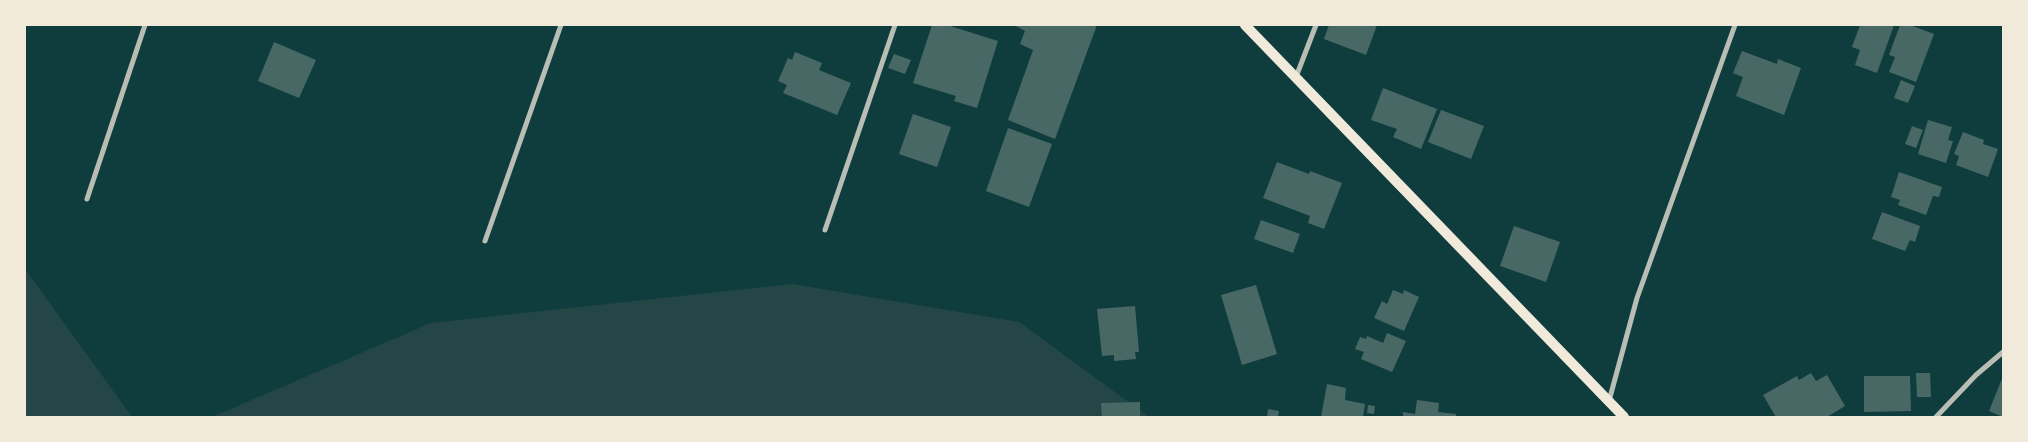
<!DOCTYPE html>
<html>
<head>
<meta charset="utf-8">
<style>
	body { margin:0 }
	#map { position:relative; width:2028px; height:442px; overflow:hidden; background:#0f3d3e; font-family:"Work Sans",sans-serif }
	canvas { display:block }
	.frame { position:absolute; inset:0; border:26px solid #f1e9da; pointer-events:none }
</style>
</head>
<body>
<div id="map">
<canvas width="2028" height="442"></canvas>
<div class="frame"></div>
</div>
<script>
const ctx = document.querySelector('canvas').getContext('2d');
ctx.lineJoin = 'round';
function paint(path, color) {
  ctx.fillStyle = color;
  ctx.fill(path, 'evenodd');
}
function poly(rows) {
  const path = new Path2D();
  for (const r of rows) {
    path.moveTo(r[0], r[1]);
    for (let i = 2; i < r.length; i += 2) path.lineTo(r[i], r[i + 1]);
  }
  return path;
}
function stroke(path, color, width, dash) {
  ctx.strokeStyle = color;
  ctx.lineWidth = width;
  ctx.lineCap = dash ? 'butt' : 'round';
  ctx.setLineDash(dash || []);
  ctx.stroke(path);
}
const green = poly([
	[25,269,132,417,25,417],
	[792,284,1019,322,1149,417,212,417,431,323]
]);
const building = poly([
	[932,25,947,25,998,41,977,108,954,101,956,96,913,83],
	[1014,25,1097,25,1055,139,1008,120,1033,50,1020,44,1025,31],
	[1329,25,1377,25,1366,55,1324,39],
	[1860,25,1894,25,1877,73,1855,65,1860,50,1852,47],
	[1900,25,1910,25,1934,34,1916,82,1889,72,1895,57,1889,55],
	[274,42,316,60,299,98,258,81],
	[1742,51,1777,64,1778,59,1801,68,1784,115,1736,96,1743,77,1733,73],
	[795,52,822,63,819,70,851,83,837,115,783,93,787,85,778,81,788,58,792,60],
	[894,54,911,60,905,74,888,68],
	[1901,80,1915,86,1908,103,1894,98],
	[1383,88,1437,109,1421,149,1393,137,1397,129,1371,120],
	[1441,110,1484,126,1471,159,1428,142],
	[913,114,951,127,937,167,899,154],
	[1928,120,1952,127,1948,140,1953,141,1946,163,1918,154],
	[1912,126,1923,130,1916,148,1905,144],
	[1008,128,1052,144,1029,207,986,191],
	[1963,132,1984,140,1983,144,1998,149,1988,177,1956,165,1959,156,1954,154],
	[1277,162,1309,174,1310,171,1342,183,1324,229,1308,223,1310,216,1263,198],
	[1899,172,1942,187,1939,197,1933,196,1926,215,1898,205,1900,200,1891,197],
	[1882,212,1920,226,1915,242,1910,240,1905,251,1872,239],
	[1261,220,1300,234,1293,253,1254,239],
	[1514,226,1560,242,1546,282,1500,266],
	[1256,285,1277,354,1242,365,1221,295],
	[1393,290,1403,294,1404,290,1419,297,1404,331,1374,318,1382,301,1387,304],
	[1135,306,1139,352,1135,352,1136,359,1114,361,1114,355,1102,356,1097,309],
	[1387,333,1406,341,1392,372,1361,359,1364,352,1355,349,1360,337,1366,339,1367,336,1383,343],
	[1811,373,1816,381,1827,375,1845,406,1827,417,1776,417,1763,395,1797,376,1799,380],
	[1916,373,1930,373,1931,397,1917,397],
	[1864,376,1910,376,1911,411,1864,412],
	[2003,376,2003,417,1989,411],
	[1327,384,1346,388,1345,400,1365,404,1363,417,1321,417],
	[1417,400,1439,403,1438,412,1456,414,1456,417,1403,417,1403,412,1415,414],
	[1140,402,1140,417,1102,417,1101,403],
	[1368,405,1375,406,1374,414,1367,413],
	[1268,409,1279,411,1278,417,1267,417]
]);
const minor = poly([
	[1296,77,1316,25],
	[87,199,145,25],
	[825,230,895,25],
	[485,241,561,25],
	[1609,401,1637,298,1735,25],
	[1936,417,1976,375,2003,352]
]);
const secondary = poly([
	[1245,25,1624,417]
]);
paint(green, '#244646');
paint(building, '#486865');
stroke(minor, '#b8beb3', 5);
stroke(secondary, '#f1e9da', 10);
</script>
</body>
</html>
